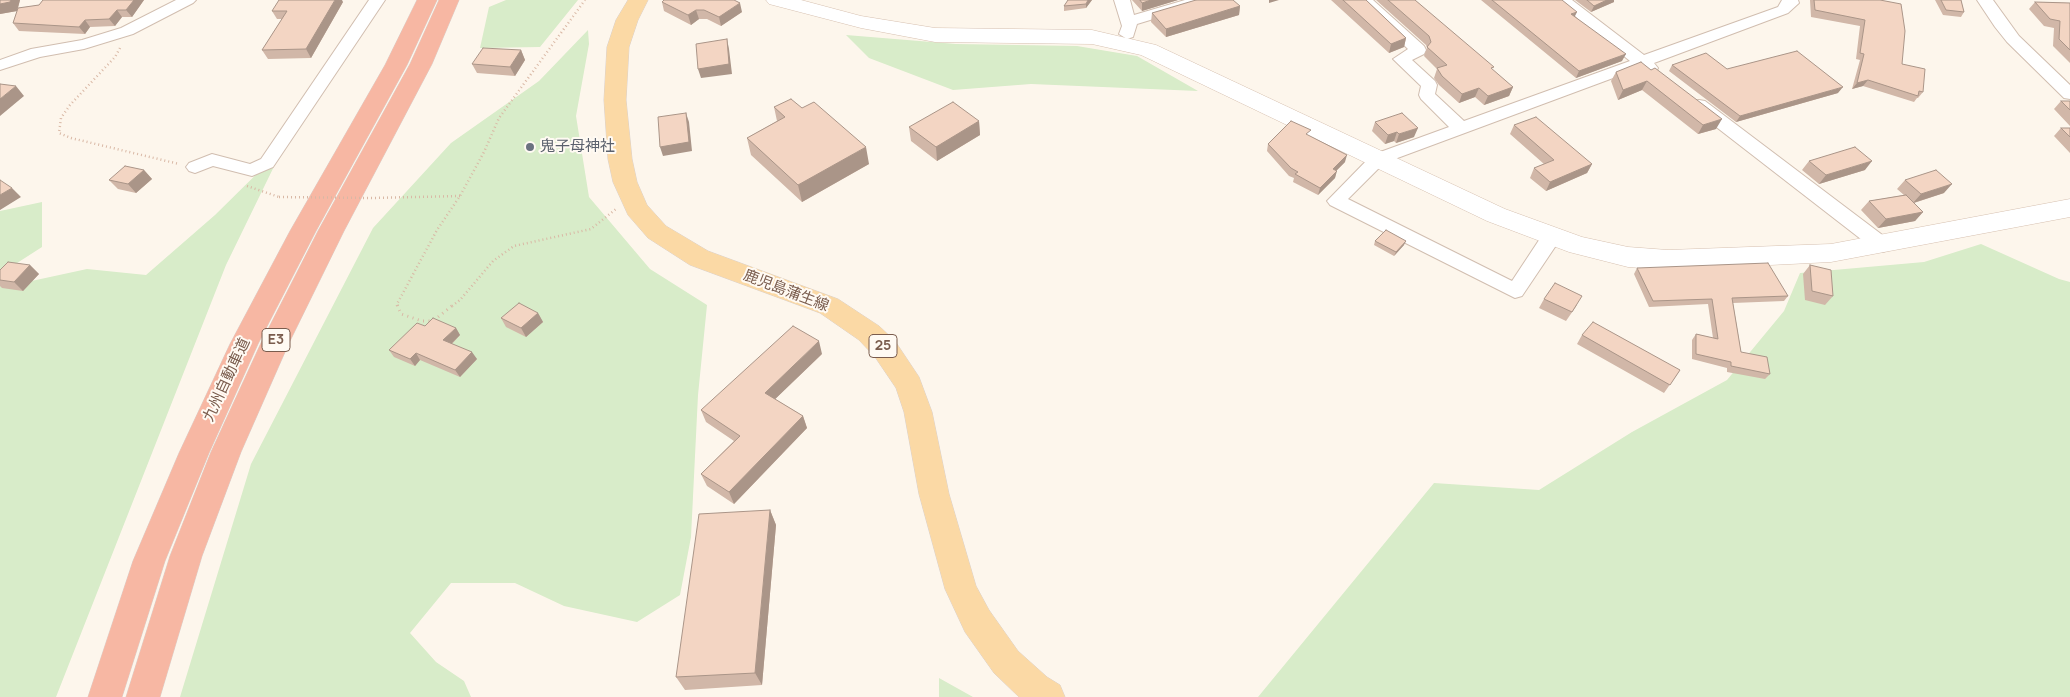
<!DOCTYPE html>
<html>
<head>
<meta charset="utf-8">
<style>
	body { margin:0 }
	canvas { display:block; background:#fdf6ec }
</style>
</head>
<body>
<canvas width="2070" height="697"></canvas>
<script>
const ctx = document.querySelector('canvas').getContext('2d');
ctx.lineJoin = 'round';
function paint(path, color) {
  ctx.fillStyle = color;
  ctx.fill(path, 'evenodd');
}
function poly(rows) {
  const path = new Path2D();
  for (const r of rows) {
    path.moveTo(r[0], r[1]);
    for (let i = 2; i < r.length; i += 2) path.lineTo(r[i], r[i + 1]);
  }
  return path;
}
function stroke(path, color, width, dash) {
  ctx.strokeStyle = color;
  ctx.lineWidth = width;
  ctx.lineCap = dash ? 'butt' : 'round';
  ctx.setLineDash(dash || []);
  ctx.stroke(path);
}
function write(font, color, halo, rows, align = 'center') {
  ctx.font = font + ' Manrope,"Noto Sans JP",sans-serif';
  ctx.lineWidth = 4;
  ctx.setLineDash([]);
  ctx.textBaseline = 'middle';
  ctx.strokeStyle = halo;
  ctx.fillStyle = color;
  for (const [text, x, y, turn = 0] of rows) {
    ctx.save();
    ctx.translate(x, y);
    ctx.rotate((+turn || 0) * Math.PI / 180);
    ctx.textAlign = isNaN(turn) ? turn : align;
    if (halo) ctx.strokeText(text, 0, 0);
    ctx.fillText(text, 0, 0);
    ctx.restore();
  }
}
const green = poly([
	[506,0,578,0,540,47,480,48,489,7],
	[588,30,589,44,576,116,589,197,650,269,707,305,698,395,691,537,680,595,637,622,564,606,515,583,451,583,410,633,436,662,464,681,471,697,180,697,251,464,373,228,451,143,539,81],
	[846,35,956,44,1077,46,1137,56,1198,91,1031,84,953,90,869,58],
	[283,148,226,265,56,697,0,697,0,281,13,285,87,269,146,275,215,215],
	[42,202,42,247,0,274,0,211],
	[1981,244,2059,279,2070,282,2070,697,1258,697,1434,483,1539,490,1632,432,1727,380,1784,311,1800,273,1924,262],
	[939,678,973,697,939,697]
]);
const pathFar1 = poly([
	[120,48,115,57,70,105,61,118,59,133,71,138,179,164],
	[247,186,279,197],
	[371,198,460,196],
	[398,306,397,304,437,230,460,196,484,152,499,118,585,0],
	[452,306,460,300,493,261,514,246,591,229,616,209]
]);
const path = poly([
	[397,305,401,314,422,321,433,321,453,305]
]);
const street = poly([
	[176,0,196,0,193,3,133,34,84,49,40,57,0,70,0,60,31,49,82,40,121,28,176,0],
	[369,0,385,0,273,167,252,176,213,166,195,173,189,171,186,167,189,163,212,154,250,164,261,159,369,0],
	[1114,0,1130,0,1134,15,1185,0,1209,0,1206,3,1137,24,1133,37,1127,39,1119,34,1122,26,1114,0],
	[1356,0,1373,0,1424,46,1426,50,1424,54,1412,60,1435,81,1437,85,1435,94,1464,121,1630,61,1554,0,1572,0,1644,55,1778,7,1782,0,1798,0,1799,3,1788,13,1654,63,1658,68,1656,72,1650,73,1640,68,1384,163,1348,199,1512,281,1545,231,1552,229,1559,231,1561,236,1559,241,1522,296,1515,298,1330,205,1327,201,1372,155,1449,127,1421,99,1419,95,1421,86,1393,59,1408,49,1356,0],
	[1977,0,1993,0,2019,36,2070,85,2070,99,2064,98,2007,42,1995,27,1977,0],
	[1699,100,1705,101,1889,240,1891,245,1889,250,1882,252,1875,250,1693,109,1691,105,1693,101,1699,100]
]);
const secondary = poly([
	[766,0,801,0,861,16,935,28,1092,30,1156,45,1505,209,1582,237,1628,247,1668,250,1831,244,2070,199,2070,217,1831,262,1668,270,1628,267,1569,252,1487,221,1141,55,1092,44,935,42,861,28,769,4,766,0]
]);
const primary = poly([
	[628,0,648,0,638,20,629,47,626,100,632,159,637,182,647,205,666,226,708,251,838,299,879,326,895,341,919,377,932,412,949,494,976,586,989,610,1018,651,1047,677,1060,685,1065,697,1019,697,994,673,965,632,945,589,919,494,904,412,896,388,875,357,859,340,820,313,690,265,648,238,628,215,613,182,608,159,604,100,607,47,616,20,628,0]
]);
const highway = poly([
	[417,0,437,0,407,65,316,231,258,344,209,453,165,561,122,697,88,697,133,561,179,453,230,344,290,231,385,65,417,0],
	[439,0,459,0,432,64,344,231,289,343,241,452,202,556,160,697,126,697,170,556,211,452,261,343,318,231,410,64,439,0]
]);
const pathBridge = poly([
	[279,197,369,198]
]);
const wall = poly([
	[0,0,20,0,18,8,39,5,43,0,144,0,132,17,122,17,115,26,90,27,85,34,19,31,13,23,17,11,0,14],
	[1068,0,1092,0,1086,8,1064,11,1064,6],
	[1132,0,1178,0,1142,11],
	[1331,0,1366,0,1406,38,1404,47,1389,53],
	[1376,0,1415,0,1492,70,1513,87,1509,96,1484,105,1475,97,1459,103,1439,85,1434,78,1437,69,1424,56,1427,48,1426,45],
	[1481,0,1562,0,1575,16,1622,61,1576,78],
	[1575,0,1614,0,1614,2,1591,12],
	[1810,0,1880,0,1902,64,1923,92,1918,98,1917,98,1914,102,1863,86,1852,89,1860,60,1856,59,1860,26,1811,17],
	[1935,0,1961,0,1964,12,1961,17,1943,15],
	[343,2,311,58,268,59,262,50,282,19,277,19,272,11],
	[662,2,742,12,721,26,707,19,699,19,691,25,664,11],
	[2035,2,2070,3,2070,63,2053,46,2054,28,2044,26,2029,9],
	[1240,6,1239,15,1166,37,1151,22,1152,13],
	[521,50,525,60,515,76,477,73,472,64],
	[1672,65,1727,69,1838,93,1736,122,1669,71],
	[1651,70,1716,129,1698,134,1642,90,1618,100,1611,81,1616,72],
	[2061,101,2070,101,2070,126,2054,109],
	[774,107,869,164,802,202,751,155,747,138,777,121],
	[979,121,980,135,937,161,911,141,909,127],
	[1375,122,1414,137,1396,143,1394,141,1385,144,1372,131],
	[1514,125,1592,164,1587,173,1546,191,1530,178,1534,168,1544,164,1510,134],
	[2061,128,2070,128,2070,153,2054,136],
	[1309,136,1345,162,1336,171,1335,178,1318,195,1293,182,1294,178,1289,176,1267,151,1268,144],
	[1809,161,1865,170,1819,184,1802,170],
	[144,170,152,179,136,193,118,189,109,180],
	[1905,180,1944,193,1914,203,1923,212,1915,221,1878,228,1861,210,1869,201,1904,195,1897,189],
	[1375,241,1404,245,1394,256,1374,245],
	[30,265,39,274,23,291,2,288,0,286,0,270],
	[1810,265,1833,296,1825,305,1805,300,1803,274],
	[1637,268,1788,296,1784,301,1733,303,1741,352,1770,374,1765,379,1727,372,1727,368,1692,359,1692,340,1696,334,1713,338,1708,304,1649,307,1634,274],
	[1544,299,1577,305,1566,321,1539,308],
	[538,313,543,322,526,337,506,327,501,318],
	[425,326,456,328,460,335,452,344,477,359,460,377,420,360,415,366,394,357,389,350],
	[1582,335,1680,370,1664,393,1577,344],
	[822,354,775,399,803,416,807,428,734,504,707,486,701,474,734,441,706,422,701,410],
	[770,510,776,525,762,685,685,690,676,677]
]);
const shadedWall = poly([
	[11,0,20,0,17,11,0,14,0,4],
	[134,0,144,0,132,17,126,10],
	[335,0,342,0,343,2,311,58,306,49],
	[1088,0,1092,0,1086,8,1086,4],
	[1151,0,1178,0,1142,11,1142,3],
	[1269,0,1279,0,1269,3],
	[1607,0,1614,0,1614,2,1591,12,1594,6],
	[740,3,742,12,721,26,719,17],
	[1240,6,1239,15,1166,37,1166,29],
	[117,10,122,17,115,26,109,19],
	[696,10,699,19,691,25,688,15],
	[1577,12,1574,18,1571,14],
	[85,20,90,27,85,34,79,27],
	[1406,38,1404,47,1389,53,1391,44],
	[727,39,729,49,732,74,701,78,698,69],
	[521,50,525,60,515,76,510,67],
	[1626,54,1622,61,1576,78,1579,71],
	[1868,80,1863,86,1852,89,1857,83],
	[1647,81,1642,90,1618,100,1623,90],
	[16,86,24,96,0,116,0,99],
	[1513,87,1509,96,1484,105,1488,96],
	[1843,87,1838,93,1736,122,1740,116],
	[1479,88,1475,97,1459,103,1462,94],
	[686,113,689,122,692,151,663,156,660,147],
	[1722,119,1716,129,1698,134,1703,125],
	[979,121,980,135,937,161,936,147],
	[1418,128,1414,137,1396,143,1399,134],
	[1397,132,1394,141,1385,144,1388,135],
	[866,147,869,164,802,202,798,185],
	[1347,155,1345,162,1331,176,1333,169],
	[1872,161,1865,170,1819,184,1826,175],
	[1592,164,1587,173,1546,191,1550,182],
	[144,170,152,179,136,193,128,184],
	[1337,171,1335,178,1318,195,1320,188],
	[1952,184,1944,193,1913,203,1921,194],
	[12,188,21,197,0,210,0,195],
	[1923,212,1915,221,1878,228,1886,219],
	[1406,241,1404,245,1394,256,1396,252],
	[30,265,39,274,23,291,14,282],
	[538,313,543,322,526,337,521,328],
	[456,328,460,335,448,347,443,340],
	[819,341,822,354,769,405,765,393],
	[472,352,477,359,460,377,455,370],
	[416,353,420,360,415,366,410,359],
	[803,416,807,428,734,504,729,492],
	[770,510,776,525,762,685,755,673]
]);
const building = poly([
	[0,0,11,0,10,2,0,4,0,0],
	[43,0,134,0,126,10,117,10,109,19,85,20,79,27,13,23,18,8,39,5,43,0],
	[279,0,335,0,306,49,262,50,287,11,272,11,279,0],
	[664,0,734,0,740,3,719,17,704,10,696,10,688,15,662,2,664,0],
	[1068,0,1088,0,1086,4,1064,6,1068,0],
	[1140,0,1151,0,1142,3,1140,0],
	[1196,0,1233,0,1240,6,1166,29,1152,13,1196,0],
	[1343,0,1366,0,1406,38,1391,44,1343,0],
	[1388,0,1415,0,1494,67,1491,68,1513,87,1488,96,1479,88,1462,94,1442,76,1437,68,1447,65,1427,47,1431,42,1429,36,1388,0],
	[1492,0,1562,0,1577,12,1571,14,1626,54,1579,71,1492,0],
	[1587,0,1607,0,1594,6,1587,0],
	[1814,0,1880,0,1901,4,1905,31,1902,64,1925,69,1923,92,1919,91,1918,96,1868,80,1857,83,1864,54,1860,53,1865,20,1815,10,1814,0],
	[1941,0,1961,0,1964,12,1946,10,1941,0],
	[2035,2,2070,3,2070,50,2059,39,2060,21,2050,19,2035,2],
	[727,39,729,64,698,69,696,44,727,39],
	[483,48,521,50,510,67,472,64,483,48],
	[1797,51,1843,87,1740,116,1672,65,1706,53,1727,69,1797,51],
	[1641,62,1651,70,1655,68,1722,119,1703,125,1647,81,1623,90,1616,72,1641,62],
	[0,84,16,86,0,99,0,84],
	[791,99,802,108,814,102,866,147,798,185,747,138,785,117,774,107,791,99],
	[2061,101,2070,101,2070,110,2061,101],
	[953,102,979,121,936,147,909,127,953,102],
	[686,113,689,142,660,147,658,117,686,113],
	[1402,113,1418,128,1399,134,1397,132,1388,135,1375,122,1402,113],
	[1536,117,1592,164,1550,182,1534,168,1554,160,1514,125,1536,117],
	[1291,121,1311,130,1306,134,1347,155,1333,169,1337,171,1320,188,1295,174,1298,172,1291,168,1268,144,1291,121],
	[2061,128,2070,128,2070,137,2061,128],
	[1855,147,1872,161,1826,175,1809,161,1855,147],
	[125,166,144,170,128,184,109,180,125,166],
	[1936,170,1952,184,1921,194,1905,180,1936,170],
	[0,180,12,188,0,195,0,180],
	[1906,195,1923,212,1886,219,1869,201,1906,195],
	[1386,230,1406,241,1396,252,1375,241,1386,230],
	[8,262,30,265,14,282,0,280,0,270,8,262],
	[1768,263,1788,296,1732,298,1741,352,1767,357,1770,374,1731,366,1731,362,1696,354,1696,334,1718,339,1712,299,1653,301,1637,268,1768,263],
	[1810,265,1831,270,1833,296,1812,291,1810,265],
	[1555,283,1582,296,1572,312,1544,299,1555,283],
	[519,303,538,313,521,328,501,318,519,303],
	[433,318,456,328,443,340,472,352,455,370,416,353,410,359,389,350,417,323,425,326,433,318],
	[1593,322,1680,370,1670,385,1582,335,1593,322],
	[793,326,819,341,765,393,803,416,729,492,701,474,740,436,701,410,793,326],
	[770,510,755,673,676,677,699,514,770,510]
]);
const markers = [
	[530,147,5,"#6b7280"]
];
const shields = [
	[276,340,28],
	[883,346,28]
];
const shieldNames = [
	["E3",276,340],
	["25",883,346]
];
const worshipNames = [
	["鬼子母神社",540,147]
];
const streetNames = [
	["鹿児島蒲生線",786,291,21],
	["九州自動車道",227,380,-65]
];
paint(green, '#d8ecc9');
stroke(street, '#d1beb0', 2);
stroke(secondary, '#d6c0b0', 1);
stroke(primary, '#dad1cd', 1);
stroke(highway, '#dad1cd', 1);
stroke(pathFar1, '#d9b8a5', 2.5, [1, 3]);
stroke(path, '#d9b8a5', 3, [1, 4.5]);
paint(street, '#fff');
paint(secondary, '#fff');
paint(primary, '#fbd9a5');
paint(highway, '#f7b7a3');
stroke(pathBridge, '#d9b8a5', 2.5, [1, 3]);
paint(wall, '#d1b7a8');
paint(shadedWall, '#aa9588');
paint(building, '#f3d5c3');
stroke(building, '#aa9588', 1);
for (const [x, y, r, color] of markers) {
  const dot = new Path2D();
  dot.arc(x, y, r, 0, 2 * Math.PI);
  ctx.fillStyle = color;
  ctx.fill(dot);
  stroke(dot, '#fffaf3', 2);
}
for (const [x, y, w] of shields) {
  const box = new Path2D();
  box.roundRect(x - w / 2, y - 11.5, w, 23, 4);
  ctx.fillStyle = '#fffaf3';
  ctx.fill(box);
  stroke(box, '#7a5c4d', 1);
}
write('bold 14px', '#7a5c4d', null, shieldNames);
write('15px', '#5b616d', '#fffaf3', worshipNames, 'left');
write('15px', '#7a5c4d', '#fffaf3', streetNames);
</script>
</body>
</html>
